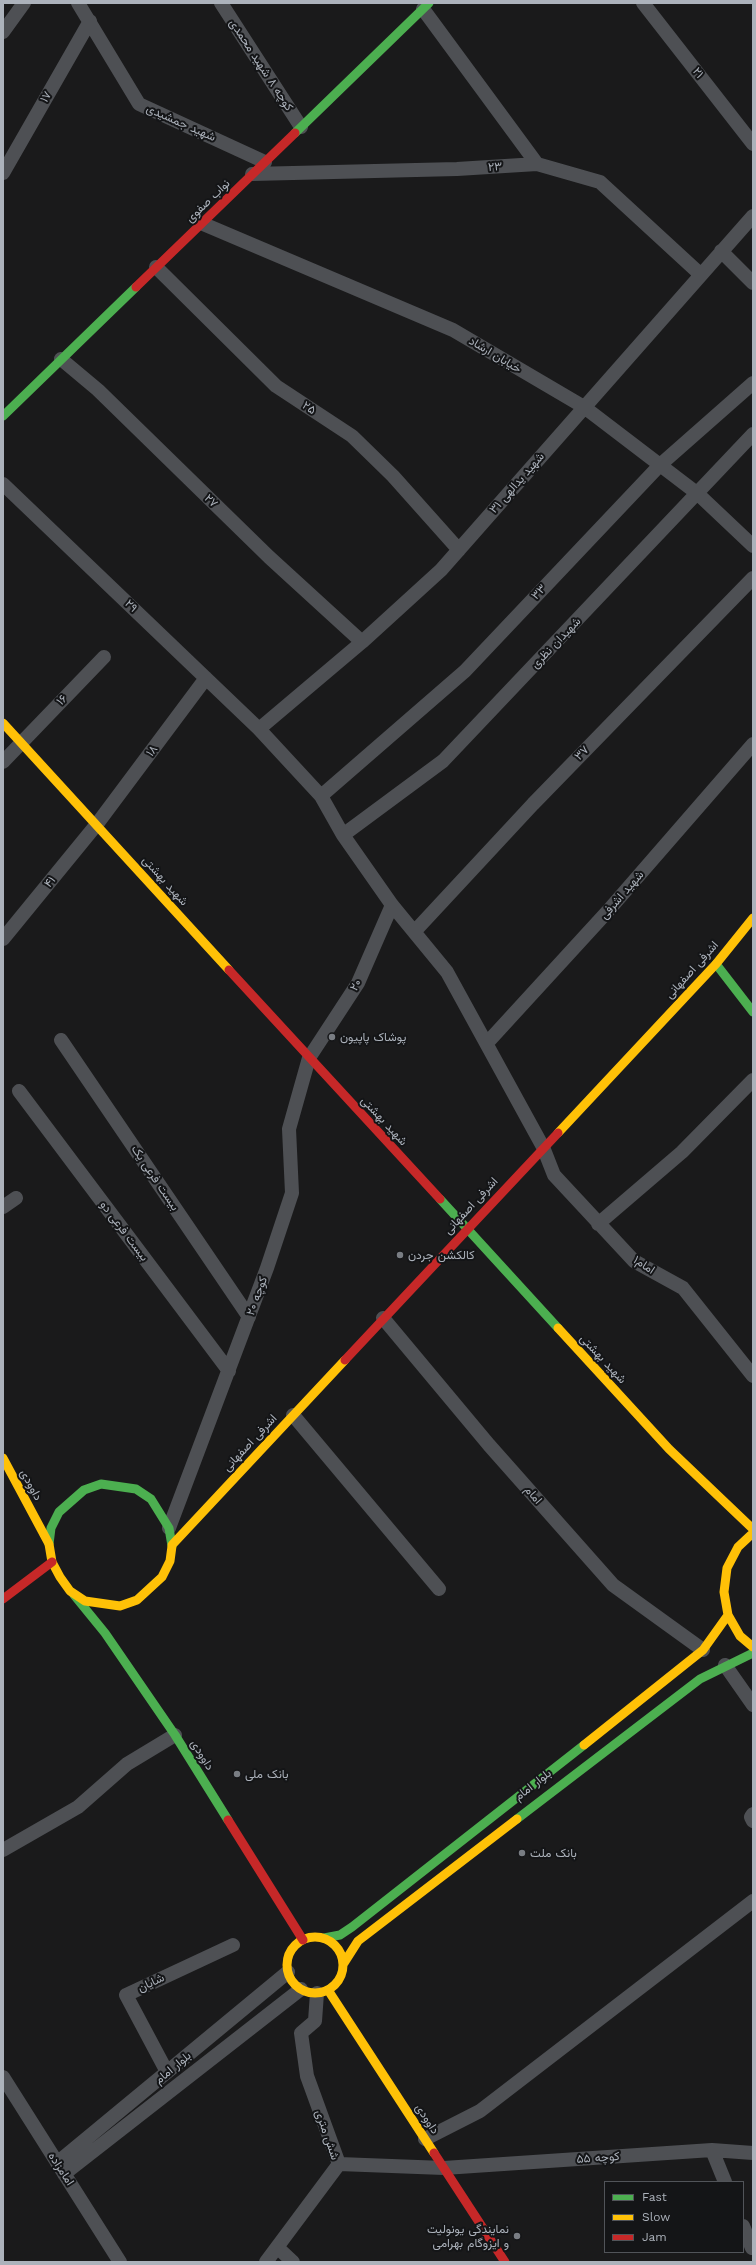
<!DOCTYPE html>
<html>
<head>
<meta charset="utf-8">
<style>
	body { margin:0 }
	#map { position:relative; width:756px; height:2265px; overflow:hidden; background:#1a1a1b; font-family:"Work Sans",sans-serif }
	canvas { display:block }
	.frame { position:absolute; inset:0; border:4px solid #acb2bb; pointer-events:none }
	.legend { position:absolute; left:604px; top:2181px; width:140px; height:72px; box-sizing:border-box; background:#141517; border:1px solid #515459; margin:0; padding:5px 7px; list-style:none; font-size:12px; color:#acb2bb }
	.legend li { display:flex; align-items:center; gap:8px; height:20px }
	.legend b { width:20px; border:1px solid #515459 }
</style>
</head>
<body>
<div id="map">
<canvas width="756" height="2265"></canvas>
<div class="frame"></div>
<ul class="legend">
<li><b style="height:5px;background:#4caf50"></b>Fast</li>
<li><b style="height:5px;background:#ffc107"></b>Slow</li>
<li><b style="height:5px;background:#c62828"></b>Jam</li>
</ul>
</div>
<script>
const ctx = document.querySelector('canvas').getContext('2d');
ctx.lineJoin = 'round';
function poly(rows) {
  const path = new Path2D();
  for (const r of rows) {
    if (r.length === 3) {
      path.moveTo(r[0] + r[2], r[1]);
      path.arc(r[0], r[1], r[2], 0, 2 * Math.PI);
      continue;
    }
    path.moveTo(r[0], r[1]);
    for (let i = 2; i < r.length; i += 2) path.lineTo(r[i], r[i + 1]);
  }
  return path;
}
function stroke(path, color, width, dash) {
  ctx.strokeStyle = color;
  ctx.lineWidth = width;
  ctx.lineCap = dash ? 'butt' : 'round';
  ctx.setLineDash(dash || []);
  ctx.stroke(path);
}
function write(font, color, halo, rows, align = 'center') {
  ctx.font = font + ' "Work Sans",Vazirmatn,sans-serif';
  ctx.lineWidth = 4;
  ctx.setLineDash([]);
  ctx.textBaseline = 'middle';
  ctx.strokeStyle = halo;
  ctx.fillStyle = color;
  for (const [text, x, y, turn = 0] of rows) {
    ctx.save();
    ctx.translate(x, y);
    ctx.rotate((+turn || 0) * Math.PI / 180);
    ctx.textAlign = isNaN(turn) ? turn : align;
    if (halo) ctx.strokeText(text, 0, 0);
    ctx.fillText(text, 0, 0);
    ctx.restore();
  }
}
const street = poly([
	[78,3,139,104,265,162],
	[221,3,301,127],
	[643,3,753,144],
	[423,9,537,164],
	[3,32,24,3],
	[3,173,90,21],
	[252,174,457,169,537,164,600,182,700,274],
	[201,223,453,330,584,407,698,494,753,546],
	[721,251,753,283],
	[156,267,276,386,352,436,393,476,459,550],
	[61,359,98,390,269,557,362,642],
	[3,484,259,729,321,796,343,835,392,905,447,972,543,1147,554,1175,634,1261,683,1288,753,1376],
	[259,729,362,642,441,570,753,216],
	[3,762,104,657],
	[321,796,465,671,660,465,753,383],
	[343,835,443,761,753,434],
	[415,931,533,804,753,578],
	[3,939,97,824,206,678],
	[61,1040,249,1317],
	[487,1043,607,912,753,744],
	[19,1091,229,1371],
	[3,1207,16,1198],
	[598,1224,682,1152,753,1080],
	[383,1318,489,1445,613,1585,703,1650],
	[293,1415,439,1589],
	[169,1528,267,1268,292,1193,289,1129,309,1058,358,983,392,905],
	[725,1665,753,1705],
	[753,1814,751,1817,753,1821],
	[3,1850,78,1807,127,1764,175,1735],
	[167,2072,126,1995,233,1945],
	[3,2077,120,2262],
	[425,2139,480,2111,753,1901],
	[712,2150,725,2182],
	[57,2163,288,1972],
	[339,2164,444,2168,712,2150,753,2153],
	[64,2174,301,1989],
	[743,2226,752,2248],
	[277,2247,293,2262],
	[266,2262,339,2164,307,2076,301,2033,315,2021,317,1993]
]);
const fast = poly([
	[295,133,429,3],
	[3,416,136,287],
	[716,964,753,1012],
	[440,1199,558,1328],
	[49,1544,51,1528,59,1512,84,1490,101,1484,136,1489,151,1499,169,1528,172,1546],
	[74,1595,105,1633,175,1735,228,1820],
	[517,1819,700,1679,753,1653],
	[324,1938,340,1935,352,1927,584,1745]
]);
const slow = poly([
	[3,723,229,970],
	[558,1133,716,964,753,918],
	[558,1328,669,1449,753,1529],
	[3,1458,49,1544,52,1562,60,1577,70,1591,85,1601,120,1606,137,1600,162,1577,170,1561,172,1546],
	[753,1533,738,1547,727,1568,724,1592,728,1615,740,1636,753,1647],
	[172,1545,345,1360],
	[584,1745,703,1650,728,1615],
	[315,1965,28],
	[344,1963,358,1941,517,1819],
	[328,1990,434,2153]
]);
const jam = poly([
	[136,287,295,133],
	[229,970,440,1199],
	[345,1360,558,1133],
	[3,1599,52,1562],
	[228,1820,303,1940],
	[434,2153,505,2262]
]);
const markers = [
	[332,1037,4,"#797d83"],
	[400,1255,4,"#797d83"],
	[237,1774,4,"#797d83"],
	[522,1853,4,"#797d83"],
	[517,2236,4,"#797d83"]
];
const streetNames = [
	["کوچه ۸ شهید محمدی",261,65,57],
	["۲۱",698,73,52],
	["۱۷",46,97,-60],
	["شهید جمشیدی",181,123,24],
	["۲۳",495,167,-4],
	["نواب صفوی",208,201,-44],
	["خیابان ارشاد",495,355,31],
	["۲۵",309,408,33],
	["۳۱ شهید یدالهی",517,483,-49],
	["۲۷",211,501,44],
	["۳۳",539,592,-47],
	["۲۹",131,606,44],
	["شهیدان نظری",556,643,-46],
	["۱۶",62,700,-46],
	["۱۸",152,751,-53],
	["۳۷",582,753,-46],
	["شهید بهشتی",165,881,48],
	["۴۱",50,882,-51],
	["شهید اشرفی",622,895,-49],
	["اشرفی اصفهانی",692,970,-48],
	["۲۰",356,985,-61],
	["شهید بهشتی",384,1121,47],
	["بیست فرعی یک",155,1178,56],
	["اشرفی اصفهانی",471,1206,-47],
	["بیست فرعی دو",124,1231,53],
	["امام۱",644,1265,33],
	["کوچه ۲۰",257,1296,-70],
	["شهید بهشتی",603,1359,47],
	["اشرفی اصفهانی",250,1443,-47],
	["داوودی",31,1485,62],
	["امام",533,1495,49],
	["داوودی",202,1755,58],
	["بلوار امام",533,1785,-38],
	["شایان",151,1983,-25],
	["بلوار امام",173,2068,-40],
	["داوودی",427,2119,57],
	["شش متری",327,2135,71],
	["کوچه ۵۵",598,2158,-4],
	["امامزاده",61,2169,57]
];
const poiNames = [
	["پوشاک پاپیون",340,1037],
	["کالکشن جردن",408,1255],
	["بانک ملی",245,1774],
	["بانک ملت",530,1853],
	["نمایندگی یونولیت",509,2229,"right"],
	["و ایزوگام بهرامی",509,2243,"right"]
];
stroke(street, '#4e5054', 14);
stroke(fast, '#4caf50', 9);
stroke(slow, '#ffc107', 9);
stroke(jam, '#c62828', 9);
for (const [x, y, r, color] of markers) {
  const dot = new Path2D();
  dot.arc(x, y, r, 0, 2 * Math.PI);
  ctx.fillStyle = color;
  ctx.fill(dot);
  stroke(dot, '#141517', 1.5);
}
write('12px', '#acb2bb', '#141517', streetNames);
write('12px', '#acb2bb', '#141517', poiNames, 'left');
</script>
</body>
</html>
